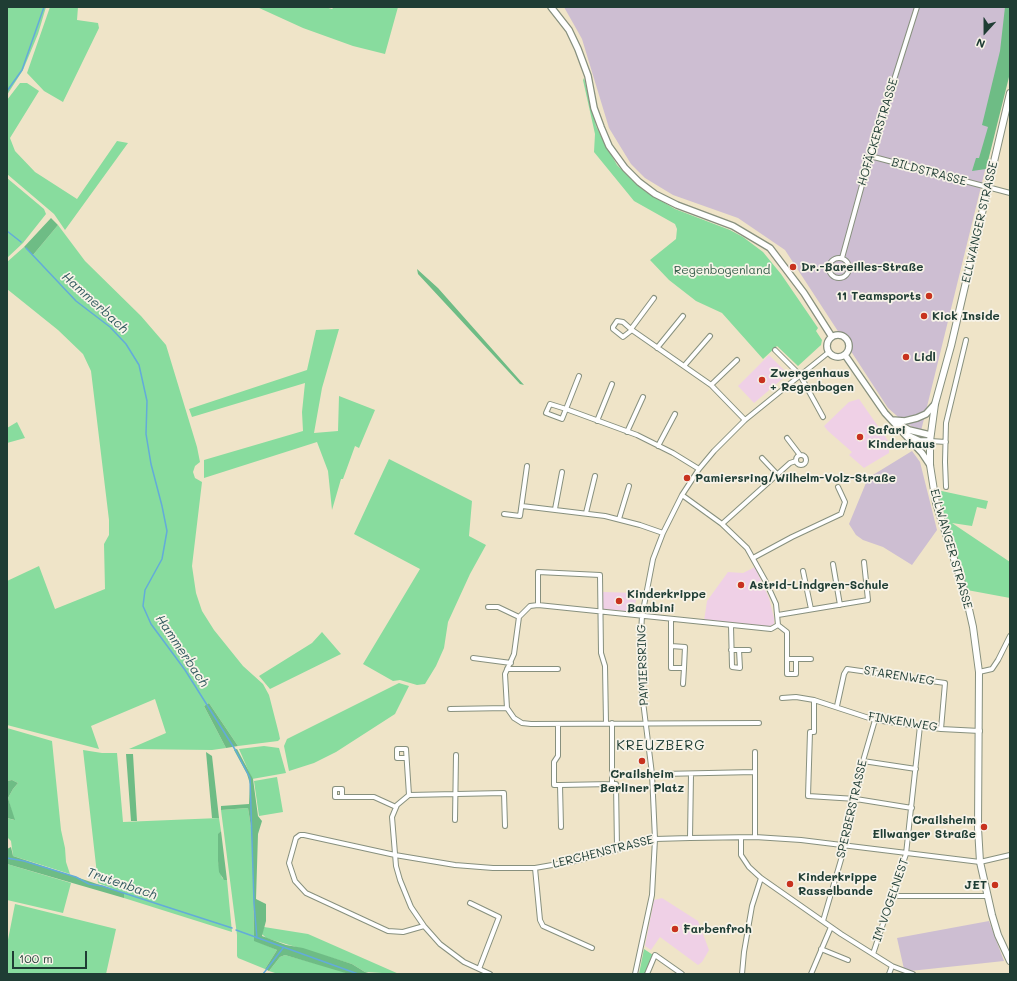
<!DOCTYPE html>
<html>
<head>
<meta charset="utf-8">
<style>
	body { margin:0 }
	#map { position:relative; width:1017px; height:981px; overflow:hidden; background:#efe4c8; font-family:Mali,sans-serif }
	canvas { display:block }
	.frame { position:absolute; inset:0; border:8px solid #1f3d34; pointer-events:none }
	.north { position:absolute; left:965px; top:12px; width:40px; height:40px; -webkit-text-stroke:3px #f7f3e8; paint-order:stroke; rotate:201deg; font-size:11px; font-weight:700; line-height:16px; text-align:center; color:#1f3d34 }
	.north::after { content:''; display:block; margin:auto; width:14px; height:18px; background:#1f3d34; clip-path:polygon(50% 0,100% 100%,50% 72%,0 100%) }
	.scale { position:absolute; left:12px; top:951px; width:75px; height:18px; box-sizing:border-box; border:2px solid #1f3d34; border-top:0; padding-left:5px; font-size:12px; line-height:14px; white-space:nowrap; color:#1f3d34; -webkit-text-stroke:3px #f7f3e8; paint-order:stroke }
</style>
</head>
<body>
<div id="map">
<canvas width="1017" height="981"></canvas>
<div class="frame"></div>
<div class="north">N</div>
<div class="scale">100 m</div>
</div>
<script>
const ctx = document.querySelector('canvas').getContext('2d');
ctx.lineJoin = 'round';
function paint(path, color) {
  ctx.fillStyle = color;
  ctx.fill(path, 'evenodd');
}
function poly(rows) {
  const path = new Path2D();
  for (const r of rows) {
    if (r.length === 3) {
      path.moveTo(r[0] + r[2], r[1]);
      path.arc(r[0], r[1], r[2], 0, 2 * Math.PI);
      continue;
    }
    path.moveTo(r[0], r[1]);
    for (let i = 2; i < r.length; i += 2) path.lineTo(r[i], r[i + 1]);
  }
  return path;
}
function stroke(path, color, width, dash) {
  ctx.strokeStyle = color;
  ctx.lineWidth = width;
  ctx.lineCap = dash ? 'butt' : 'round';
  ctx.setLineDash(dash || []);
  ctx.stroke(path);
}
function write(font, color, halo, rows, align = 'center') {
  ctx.font = font + ' Mali,sans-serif';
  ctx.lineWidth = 3.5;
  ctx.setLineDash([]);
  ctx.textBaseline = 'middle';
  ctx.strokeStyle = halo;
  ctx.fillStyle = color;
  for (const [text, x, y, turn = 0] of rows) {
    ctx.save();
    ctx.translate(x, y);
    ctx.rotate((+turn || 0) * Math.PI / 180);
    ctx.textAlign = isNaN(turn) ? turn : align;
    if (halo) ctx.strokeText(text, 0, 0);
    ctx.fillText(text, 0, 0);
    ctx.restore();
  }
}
const built = poly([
	[769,355,788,374,754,403,738,386],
	[859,399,889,442,889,453,864,468,849,455,852,452,828,431,824,426,849,402],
	[755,567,769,598,774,618,774,624,768,627,704,621,707,601,728,572,743,573],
	[603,592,637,593,634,612,603,609],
	[662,898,698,921,709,950,702,962,698,965,660,937,651,950,645,946,654,900]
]);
const industrial = poly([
	[564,7,1010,7,1005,89,921,431,905,423,888,408,785,250,738,218,673,195,645,178,631,164,609,128,582,39],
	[912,451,920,462,937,530,912,565,883,547,863,540,856,535,849,524,868,478],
	[989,921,1004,961,910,971,904,969,897,938]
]);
const green = poly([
	[7,7,46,7,38,34,23,70,7,95],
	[50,7,78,7,77,20,98,23,99,28,63,102,44,91,27,73],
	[257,7,325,7,332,9,334,7,398,7,385,54,353,46,303,28],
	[584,78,596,126,603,140,617,165,630,178,646,192,675,209,730,230,743,237,763,252,781,274,818,328,816,331,822,340,821,345,798,366,777,346,763,359,722,313,696,301,669,280,650,260,676,239,677,229,675,224,634,201,594,152,595,134,583,80],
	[20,83,27,83,39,91,10,138,15,151,35,172,77,199,117,141,128,143,65,230,54,214,7,174,7,100],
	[7,178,44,209,46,214,23,243,7,258],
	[58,225,85,261,141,316,166,345,197,447,200,462,195,466,193,472,195,478,202,482,192,566,196,593,202,611,214,630,243,666,263,684,269,695,279,734,280,739,278,741,238,746,209,703,204,706,226,748,212,750,129,749,166,733,155,699,91,726,99,749,7,725,7,581,39,566,55,609,105,589,104,544,109,535,109,520,91,371,83,354,58,330,7,289,7,262,24,247,33,255],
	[339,329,322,388,314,433,338,431,339,396,375,410,359,448,355,446,343,479,341,479,332,510,328,471,317,442,204,478,204,460,303,431,302,412,305,383,192,417,189,409,307,370,316,330],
	[17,422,25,438,7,443,7,428],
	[389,459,472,501,469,536,486,545,470,574,448,622,444,648,436,666,425,684,417,685,400,680,393,681,363,664,420,569,354,534],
	[937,490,988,501,986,509,977,507,972,526,952,523,1010,562,1010,598,967,590],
	[322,632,341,654,270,689,259,676,312,643],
	[399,683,409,686,395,714,336,752,314,763,289,771,284,746,287,739],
	[7,728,52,741,61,830,65,848,66,862,70,874,13,856,11,841,7,837,7,818,14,820,8,798,13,789,18,783,12,780,7,781],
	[264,746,279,748,286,773,252,779,239,749],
	[83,750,102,753,117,753,123,822,219,818,221,831,218,835,218,861,222,878,227,880,232,932,124,898,124,893,98,883],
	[277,777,283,812,259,816,254,781],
	[248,808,251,827,253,872,254,940,277,950,265,969,238,958,237,956,237,935,221,810],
	[7,864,71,883,63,913,7,900],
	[15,904,116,929,106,974,7,974,7,945],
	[264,927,308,934,399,974,365,972,352,964,266,938,262,934],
	[644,949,653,955,646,974,639,974],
	[285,955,339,970,349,974,278,974,269,971,280,957]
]);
const forest = poly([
	[1005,7,1010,7,1009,77,986,169,972,171,976,158,979,158,988,127,982,125,1000,51],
	[51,218,58,225,33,255,24,247],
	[417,269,438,288,524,385,520,384,418,274],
	[209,703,238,746,226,748,204,706],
	[237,749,253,779,258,816,262,821,258,834,256,899,266,904,266,921,262,936,286,945,303,948,352,964,365,972,372,974,349,974,285,955,280,957,269,971,265,969,277,950,254,941,253,872,251,827,248,808,221,810,221,806,249,804,250,784,247,774,234,750],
	[206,752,212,756,219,818,212,818],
	[126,754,133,754,137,821,131,821],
	[12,780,18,783,13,789,8,798,15,820,7,818,7,781],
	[221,831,227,880,224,880,219,872,218,861,218,834],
	[11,847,13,856,124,893,124,898,7,864,7,849]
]);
const stream = poly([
	[7,91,22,70,44,7],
	[7,231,21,242],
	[26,248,76,301,110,327,126,344,139,365,147,401,146,434,151,464,162,506,167,531,162,559,145,590,143,606,151,624,185,670,236,751,250,778,254,903,257,938],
	[7,858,24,861,76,877,89,884,102,886,232,928],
	[236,930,358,974],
	[263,974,283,948]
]);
const minor = poly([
	[870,156,1010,193],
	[839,268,10],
	[842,258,870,156,917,7],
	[631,329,654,298],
	[632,330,623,337,613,329,613,327,617,321,623,322,632,330,711,385,745,420],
	[657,348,683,316],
	[775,350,800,375,823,417],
	[684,366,710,336],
	[579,376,566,409,562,419,546,413,550,404,566,409,637,435,673,453,699,469],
	[711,385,737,360],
	[597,421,612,384],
	[627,432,643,397],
	[787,438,800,455],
	[930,441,946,442],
	[658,446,675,414],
	[801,460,5],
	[762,458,777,474],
	[946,487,945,462,946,423,966,340],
	[682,495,722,524,747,548,766,582,776,604,778,625,771,629,538,605,530,606,519,617,514,654,505,674,507,708,514,718,522,723,531,724,759,723],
	[522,506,605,516,640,525,663,533],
	[555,509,562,472],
	[586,513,595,476],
	[504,514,520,516,527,466],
	[619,519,629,486],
	[722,524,790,463,796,461],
	[753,558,792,537,841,514,845,502,838,487],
	[833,564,840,605],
	[803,571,811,609],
	[538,605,538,572,600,575,601,653,605,666,606,723],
	[488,607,498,607,519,617],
	[778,615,868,600,864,562],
	[671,619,671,668,684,668,683,684],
	[778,625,787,632,787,674,796,674,796,659],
	[731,626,732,667,740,668,739,650],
	[671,646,685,647,684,668],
	[731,650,749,650],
	[473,658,511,663],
	[787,659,811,659],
	[507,669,558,669],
	[979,672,992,669,998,660,1010,636],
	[782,698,796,697,814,700,875,720,941,729,980,731],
	[814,700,814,732,810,732,808,796,856,799,912,808],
	[837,706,844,674,847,669,945,683,941,729],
	[450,709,507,708],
	[612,723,612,784,616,784,617,848],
	[558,725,558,756,554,762,554,785,560,785,561,827],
	[406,758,397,758,397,749,406,749,409,795],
	[863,761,916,769],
	[662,774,755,772],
	[560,785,612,784],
	[342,797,342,789,335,789,335,797,374,797,396,807],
	[455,820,456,755],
	[755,837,755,752],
	[690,838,691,774],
	[741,838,741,855,749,867,761,878,841,934,892,966,913,974],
	[535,868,540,920,543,926,592,948],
	[892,896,986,896],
	[470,903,499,917,479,969],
	[823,921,845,846,863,761,875,720],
	[424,926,403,932,388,931,306,893,295,881,289,863,296,838,300,835,304,835,395,855,455,865,493,868,535,868,575,861,655,839,690,838,755,837,801,840,980,862,1010,855],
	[821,949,848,960],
	[873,954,906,854,920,726],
	[490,974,464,962,440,944,424,926,411,907,400,880,396,866,392,817,397,805,409,795,504,793,505,826],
	[635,974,652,895,655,839,652,774,641,685,640,651,642,616,653,559,663,533,682,495,699,469,714,451,745,420,829,352],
	[647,974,655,955,682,974],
	[742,974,744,952,752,906,761,878],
	[811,974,831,927],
	[889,974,892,966]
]);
const secondary = poly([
	[551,7,569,30,578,49,588,76,594,108,601,127,609,146,625,168,639,182,655,194,677,205,733,226,770,248,804,293,832,337],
	[838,346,11],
	[845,355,885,413,922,453,930,465],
	[892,420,905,421,917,418,926,414,935,404],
	[895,422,909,430,930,435],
	[907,435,920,441,930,441]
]);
const primary = poly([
	[1010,93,951,346,935,404,930,441,930,465,936,503,966,596,973,627,979,672,978,828,980,862,992,915,998,935,1010,961]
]);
const markers = [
	[793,267,4,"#c8321e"],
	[929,296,4,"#c8321e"],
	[924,316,4,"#c8321e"],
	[906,357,4,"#c8321e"],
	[762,380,4,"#c8321e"],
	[860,437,4,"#c8321e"],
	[687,478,4,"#c8321e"],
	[741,585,4,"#c8321e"],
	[619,601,4,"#c8321e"],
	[642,761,4,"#c8321e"],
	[984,827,4,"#c8321e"],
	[790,884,4,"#c8321e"],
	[995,885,4,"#c8321e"],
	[675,929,4,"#c8321e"]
];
const streetNames = [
	["HOFÄCKERSTRASSE",878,132,-73],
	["BILDSTRASSE",929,172,15],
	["ELLWANGER STRASSE",980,222,-77],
	["ELLWANGER STRASSE",951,549,74],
	["PAMIERSRING",643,665,-92],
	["STARENWEG",899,676,9],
	["FINKENWEG",903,722,9],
	["SPERBERSTRASSE",852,809,-77],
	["LERCHENSTRASSE",603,852,-14],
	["IM VOGELNEST",891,900,-71]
];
const poiNames = [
	["Dr.-Bareilles-Straße",801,267],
	["11 Teamsports",921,296,"right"],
	["Kick Inside",932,316],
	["Lidl",914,357],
	["Zwergenhaus",770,373],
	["+ Regenbogen",770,387],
	["Safari",868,430],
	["Kinderhaus",868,444],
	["Pamiersring/Wilhelm-Volz-Straße",695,478],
	["Astrid-Lindgren-Schule",749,585],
	["Kinderkrippe",627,594],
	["Bambini",627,608],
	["Crailsheim",642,774,"center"],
	["Berliner Platz",642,788,"center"],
	["Crailsheim",976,820,"right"],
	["Ellwanger Straße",976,834,"right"],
	["Kinderkrippe",798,877],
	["Rasselbande",798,891],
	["JET",987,885,"right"],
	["Farbenfroh",683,929]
];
const parkNames = [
	["Regenbogenland",722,270]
];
const waterNames = [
	["Hammerbach",95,303,42],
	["Hammerbach",182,651,56],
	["Trutenbach",122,884,19]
];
const quarterNames = [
	["KREUZBERG",661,746]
];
paint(built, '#efd0e6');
paint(industrial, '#cdbed2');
paint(green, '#88dc9e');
paint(forest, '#6ebc85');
stroke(stream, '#63abda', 1.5);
stroke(minor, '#87907e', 6);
stroke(secondary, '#87907e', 8);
stroke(primary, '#87907e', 8);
stroke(minor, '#fff', 4);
stroke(secondary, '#fff', 5.5);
stroke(primary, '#fff', 6);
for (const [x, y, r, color] of markers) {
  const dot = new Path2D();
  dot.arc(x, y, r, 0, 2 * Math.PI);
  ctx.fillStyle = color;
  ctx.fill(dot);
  stroke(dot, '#f7f3e8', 1.5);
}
write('12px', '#1f3d34', '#f7f3e8', streetNames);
write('bold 12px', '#1f3d34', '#f7f3e8', poiNames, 'left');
write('12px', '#345d49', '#f7f3e8', parkNames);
write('italic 13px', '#30585e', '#f7f3e8', waterNames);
ctx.letterSpacing = '1px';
write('14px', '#1f3d34', '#f7f3e8', quarterNames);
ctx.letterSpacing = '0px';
</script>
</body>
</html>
